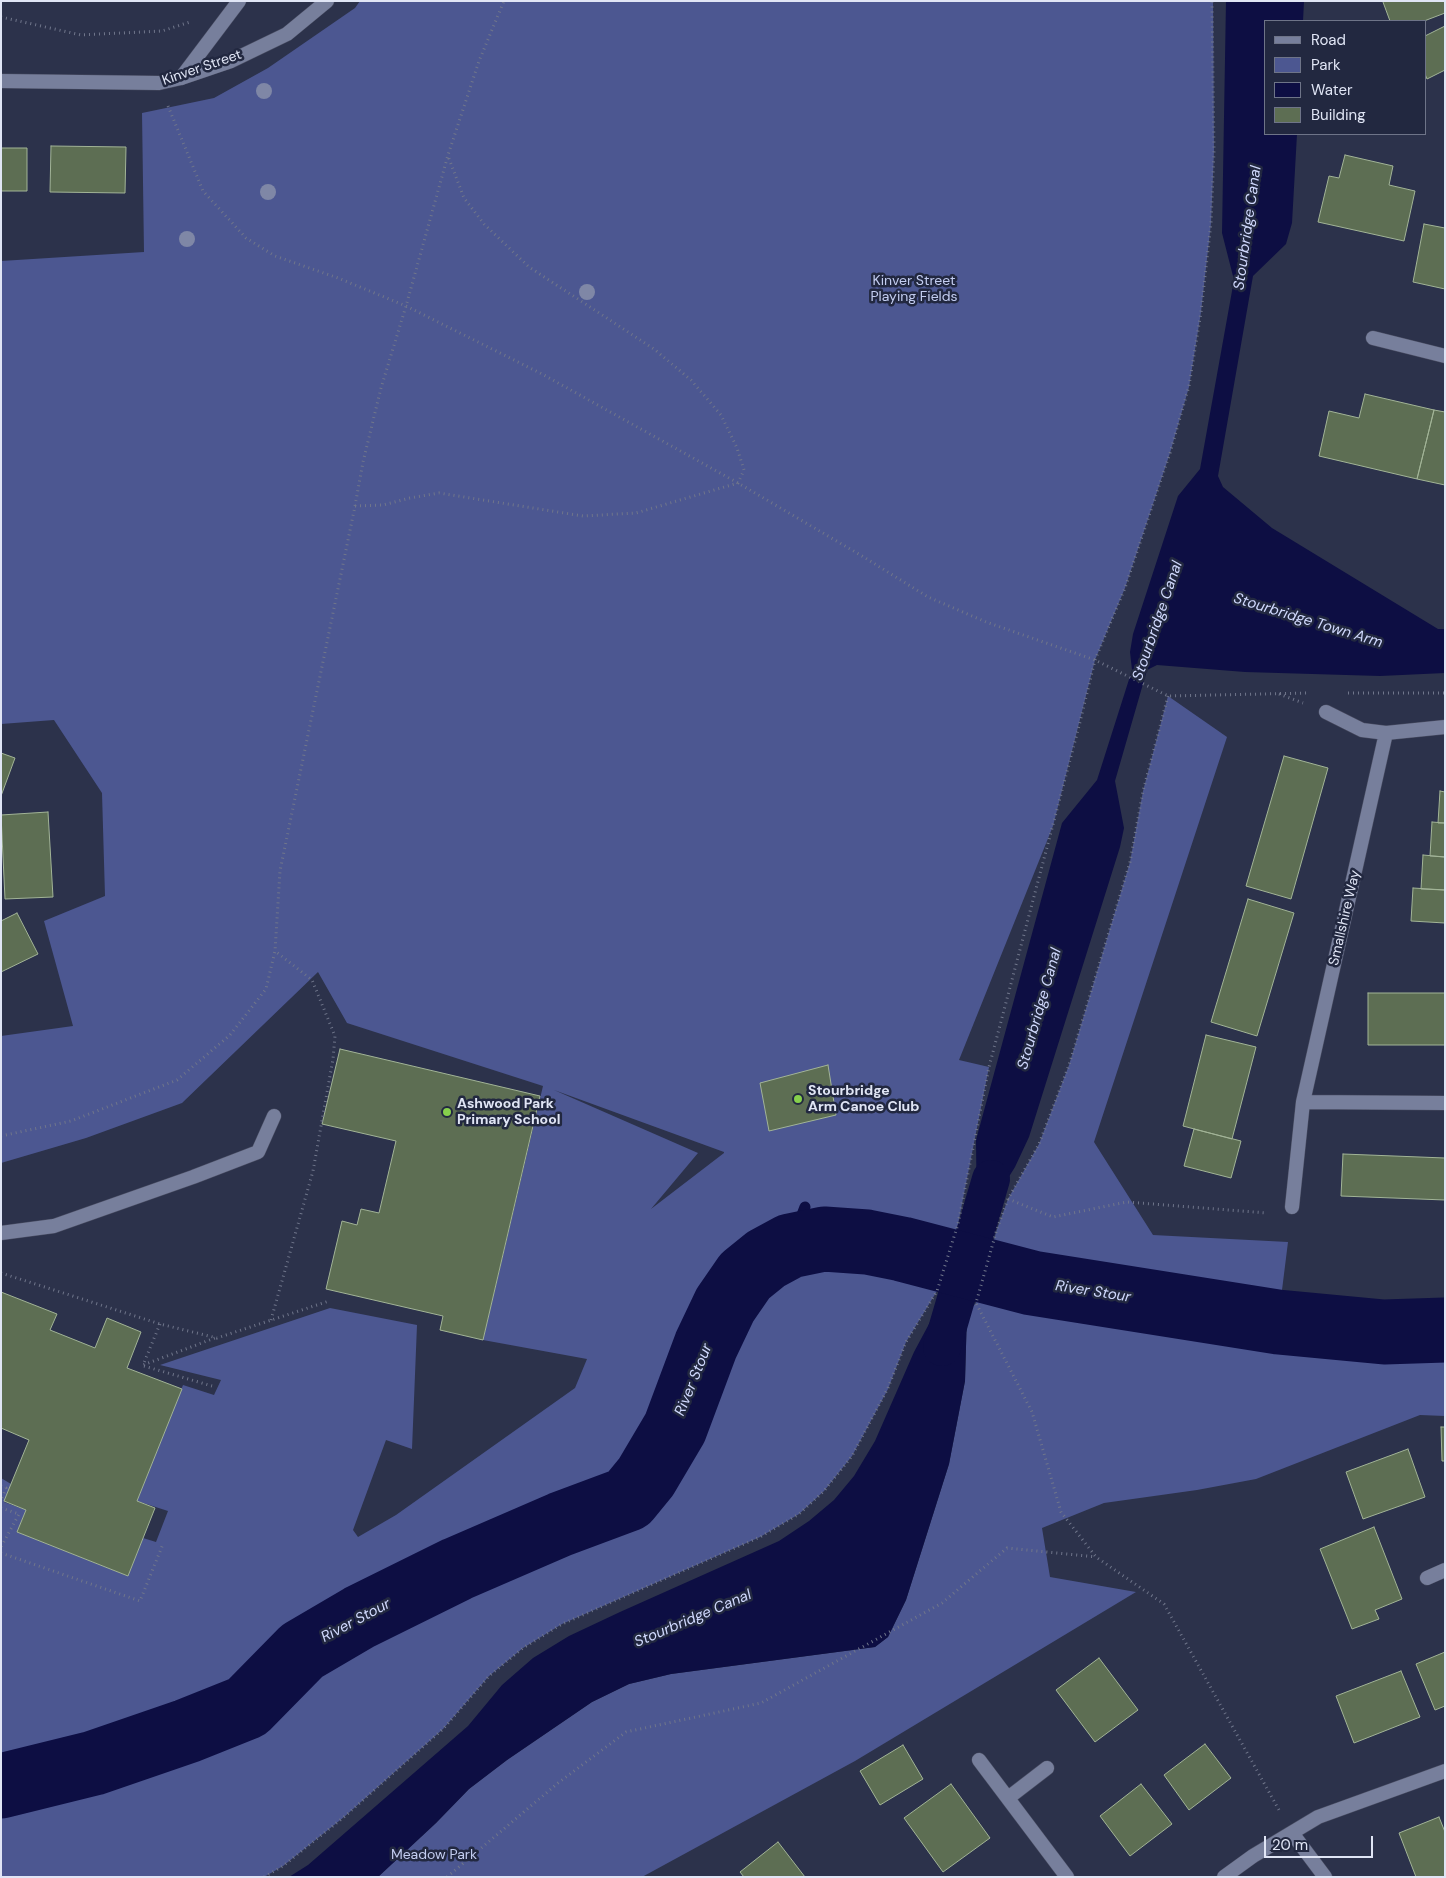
<!DOCTYPE html>
<html>
<head>
<meta charset="utf-8">
<style>
	body { margin:0 }
	#map { position:relative; width:1446px; height:1878px; overflow:hidden; background:#2c324b; font-family:"DM Sans",sans-serif }
	canvas { display:block }
	.frame { position:absolute; inset:0; border:2px solid #e0e5f5; pointer-events:none }
	.legend { position:absolute; left:1264px; top:20px; width:162px; height:115px; box-sizing:border-box; background:#222840; border:1px solid #6e7488; margin:0; padding:6px 9px; list-style:none; font-size:15px; color:#e0e5f5 }
	.legend li { display:flex; align-items:center; gap:10px; height:25px }
	.legend b { width:25px; border:1px solid #6e7488 }
	.scale { position:absolute; left:1264px; top:1836px; width:109px; height:22px; box-sizing:border-box; border:2px solid #e0e5f5; border-top:0; padding-left:6px; font-size:15px; line-height:18px; white-space:nowrap; color:#e0e5f5; -webkit-text-stroke:4px #222840; paint-order:stroke }
</style>
</head>
<body>
<div id="map">
<canvas width="1446" height="1878"></canvas>
<div class="frame"></div>
<ul class="legend">
<li><b style="height:6px;background:#777f9c"></b>Road</li>
<li><b style="height:14px;background:#4c5791"></b>Park</li>
<li><b style="height:14px;background:#0d0e43"></b>Water</li>
<li><b style="height:14px;background:#5d6e53"></b>Building</li>
</ul>
<div class="scale">20 m</div>
</div>
<script>
const ctx = document.querySelector('canvas').getContext('2d');
ctx.lineJoin = 'round';
function paint(path, color) {
  ctx.fillStyle = color;
  ctx.fill(path, 'evenodd');
}
function poly(rows) {
  const path = new Path2D();
  for (const r of rows) {
    path.moveTo(r[0], r[1]);
    for (let i = 2; i < r.length; i += 2) path.lineTo(r[i], r[i + 1]);
  }
  return path;
}
function stroke(path, color, width, dash) {
  ctx.strokeStyle = color;
  ctx.lineWidth = width;
  ctx.lineCap = dash ? 'butt' : 'round';
  ctx.setLineDash(dash || []);
  ctx.stroke(path);
}
function write(font, color, halo, rows, align = 'center') {
  ctx.font = font + ' "DM Sans",sans-serif';
  ctx.lineWidth = 5;
  ctx.setLineDash([]);
  ctx.textBaseline = 'middle';
  ctx.strokeStyle = halo;
  ctx.fillStyle = color;
  for (const [text, x, y, turn = 0] of rows) {
    ctx.save();
    ctx.translate(x, y);
    ctx.rotate((+turn || 0) * Math.PI / 180);
    ctx.textAlign = isNaN(turn) ? turn : align;
    if (halo) ctx.strokeText(text, 0, 0);
    ctx.fillText(text, 0, 0);
    ctx.restore();
  }
}
const green = poly([
	[360,1,1213,1,1214,151,1211,223,1201,312,1189,387,1170,453,1125,588,1095,660,1053,826,959,1060,989,1067,958,1224,937,1291,906,1342,888,1389,852,1456,824,1491,799,1514,760,1537,562,1624,523,1648,489,1676,443,1729,344,1817,283,1866,264,1877,1,1877,1,1478,11,1484,4,1502,26,1510,17,1532,128,1576,143,1538,156,1542,168,1511,137,1501,183,1385,214,1395,221,1380,160,1365,330,1308,417,1325,412,1449,386,1440,353,1530,358,1537,396,1515,575,1388,587,1359,483,1340,543,1086,347,1023,318,972,182,1103,86,1138,1,1163,1,1036,73,1026,44,921,105,896,102,793,54,720,1,724,1,261,144,252,142,113,214,98,268,68,355,8],
	[554,1090,724,1152,724,1153,651,1209,698,1153],
	[1168,696,1227,737,1094,1142,1153,1235,1288,1242,1278,1322,1384,1332,1445,1330,1445,1416,1420,1415,1256,1479,1197,1490,1104,1503,1042,1528,1050,1577,1136,1592,855,1761,642,1877,378,1877,436,1823,469,1789,507,1760,592,1702,629,1684,671,1674,875,1647,888,1637,906,1600,949,1464,965,1381,967,1312,976,1303,997,1229,1008,1199,1039,1144,1069,1065,1130,862,1143,791]
]);
const water = poly([
	[1226,1,1304,1,1303,21,1265,21,1265,134,1297,134,1292,223,1286,244,1253,276,1218,476,1223,487,1272,528,1438,629,1445,629,1445,673,1380,676,1245,672,1157,665,1147,670,1115,781,1124,828,1120,847,1029,1137,1015,1167,977,1228,976,1140,1062,823,1097,780,1132,670,1130,652,1133,634,1178,496,1200,469,1234,280,1222,233],
	[955,1298,967,1312,966,1346,965,1381,949,1464,906,1600,888,1637,875,1647,671,1674,629,1684,592,1702,507,1760,469,1789,436,1823,378,1877,289,1877,308,1865,468,1726,502,1685,533,1658,569,1636,620,1612,779,1541,809,1521,834,1500,854,1476,875,1441,914,1352,937,1309]
]);
const stream = poly([
	[790,1246,805,1207]
]);
const canal = poly([
	[942,1347,991,1179]
]);
const river = poly([
	[1,1786,94,1763,187,1731,247,1707,302,1651,360,1617,457,1569,561,1524,628,1499,646,1477,675,1428,706,1345,725,1305,745,1276,766,1259,790,1246,824,1239,867,1242,902,1249,1032,1283,1278,1322,1384,1332,1445,1330]
]);
const building = poly([
	[1384,1,1445,1,1445,13,1424,21,1390,21,1383,2,1384,1],
	[1445,26,1445,70,1427,79,1425,74,1425,36,1445,26],
	[51,146,126,147,125,193,50,192,51,146],
	[1,148,27,148,27,191,1,191,1,148],
	[1345,155,1393,166,1389,185,1415,191,1404,241,1318,222,1329,176,1339,178,1345,155],
	[1424,224,1445,228,1445,289,1413,282,1424,224],
	[1365,394,1434,410,1417,479,1319,456,1329,411,1359,418,1365,394],
	[1434,410,1445,412,1445,485,1417,479,1434,410],
	[1,753,15,758,1,796,1,753],
	[1284,756,1328,768,1291,899,1246,886,1284,756],
	[1440,791,1445,792,1445,823,1438,823,1440,791],
	[48,812,53,897,5,899,1,815,48,812],
	[1432,822,1445,823,1445,857,1430,856,1432,822],
	[1423,855,1445,857,1445,890,1421,889,1423,855],
	[1413,888,1445,890,1445,923,1411,921,1413,888],
	[1248,899,1294,913,1257,1036,1211,1022,1248,899],
	[17,913,38,954,1,972,1,921,17,913],
	[1368,993,1445,993,1445,1045,1368,1045,1368,993],
	[1206,1035,1256,1047,1232,1139,1183,1126,1206,1035],
	[340,1049,540,1096,483,1340,440,1330,443,1316,326,1289,342,1221,357,1225,361,1209,379,1213,396,1141,322,1124,340,1049],
	[828,1065,836,1115,769,1131,760,1083,828,1065],
	[1194,1129,1241,1141,1231,1178,1184,1166,1194,1129],
	[1343,1154,1445,1158,1445,1200,1341,1196,1343,1154],
	[1,1292,57,1314,50,1330,95,1348,107,1318,141,1332,127,1368,182,1389,137,1501,155,1508,128,1576,17,1532,26,1510,4,1501,29,1440,1,1428,1,1292],
	[1441,1427,1445,1427,1445,1461,1442,1461,1441,1427],
	[1408,1449,1425,1497,1363,1519,1346,1472,1408,1449],
	[1374,1527,1402,1599,1375,1610,1379,1619,1352,1629,1320,1549,1374,1527],
	[1445,1652,1445,1706,1435,1710,1416,1664,1445,1652],
	[1099,1658,1138,1710,1095,1742,1056,1690,1099,1658],
	[1401,1671,1420,1717,1354,1743,1336,1696,1401,1671],
	[1205,1744,1231,1778,1189,1810,1164,1775,1205,1744],
	[903,1745,923,1779,880,1805,860,1771,903,1745],
	[951,1784,990,1838,943,1872,904,1818,951,1784],
	[1141,1784,1172,1824,1130,1856,1100,1816,1141,1784],
	[1439,1817,1445,1832,1445,1877,1416,1877,1399,1833,1439,1817],
	[778,1842,805,1877,744,1877,740,1872,778,1842]
]);
const path = poly([
	[1,17,81,35,162,31,190,22],
	[168,106,203,191,246,238,275,256,338,278,406,306,542,374,738,483,862,556,928,597,986,622,1095,660,1168,696,1309,693],
	[355,506,383,505,410,498,439,493,583,516,636,513,738,483,744,470,737,448,721,415,691,380,654,349,529,267,484,224,464,198,448,156],
	[1348,693,1445,693],
	[1279,694,1303,703],
	[1168,696,1143,791,1130,862,1069,1065,1039,1144,1008,1199,997,1229,976,1303,1032,1412,1061,1512,1096,1557,1164,1604,1279,1810],
	[1,1136,71,1121,177,1080,230,1035,266,989,275,951,280,871,355,506,363,462,381,388,406,306,448,155,479,61,504,1],
	[1008,1199,1053,1217,1127,1202,1267,1213],
	[1,1273,160,1324,217,1338,329,1301],
	[271,1320,313,1171,333,1059,335,1036,312,980,275,951],
	[160,1324,143,1365,215,1338],
	[144,1366,212,1386],
	[1,1486,6,1488,1,1500],
	[1,1508,19,1514,1,1547],
	[1,1553,140,1601,163,1544],
	[264,1877,283,1866,344,1817,443,1729,489,1676,523,1648,562,1624,760,1537,799,1514,824,1491,852,1456,888,1388,906,1342,937,1291,958,1224,989,1067,1079,726,1095,660,1125,588,1170,453,1189,386,1201,312,1211,223,1214,151,1212,1],
	[447,1877,558,1783,626,1732,761,1703,942,1603,1007,1548,1096,1557]
]);
const service = poly([
	[181,78,239,1],
	[1,1233,54,1226,193,1177,258,1152,274,1116]
]);
const minor = poly([
	[1,81,159,83,181,78,231,61,287,34,327,1],
	[1373,338,1445,356],
	[1326,712,1362,730,1386,733,1445,727],
	[1303,1102,1445,1103],
	[1292,1207,1303,1102,1386,733],
	[1427,1578,1445,1570],
	[979,1760,1067,1877],
	[1008,1798,1047,1768],
	[1292,1833,1325,1877],
	[1224,1877,1253,1856,1318,1817,1445,1771]
]);
const trees = [
	[264,91],
	[268,192],
	[187,239],
	[587,292]
];
const markers = [
	[798,1099,5,"#86cf4c"],
	[447,1112,5,"#86cf4c"]
];
const streetNames = [
	["Kinver Street",202,68,-19],
	["Smallshire Way",1345,918,-77]
];
const parkNames = [
	["Kinver Street",914,281],
	["Playing Fields",914,297],
	["Meadow Park",434,1855]
];
const poiNames = [
	["Stourbridge",808,1091],
	["Arm Canoe Club",808,1107],
	["Ashwood Park",457,1104],
	["Primary School",457,1120]
];
const waterNames = [
	["Stourbridge Canal",1248,228,-82],
	["Stourbridge Canal",1158,621,-71],
	["Stourbridge Town Arm",1308,621,17],
	["Stourbridge Canal",1040,1009,-74],
	["River Stour",1093,1292,9],
	["River Stour",694,1380,-68],
	["Stourbridge Canal",693,1619,-23],
	["River Stour",356,1621,-28]
];
paint(green, '#4c5791');
paint(water, '#0d0e43');
stroke(stream, '#0d0e43', 11);
stroke(canal, '#0d0e43', 38);
stroke(river, '#0d0e43', 65);
paint(building, '#5d6e53');
stroke(building, '#a2b497', 1);
stroke(service, '#4a4e63', 15);
stroke(minor, '#4a4e63', 15);
stroke(path, '#70768b', 3, [1, 4]);
stroke(service, '#777f9c', 14);
stroke(minor, '#777f9c', 14);
ctx.fillStyle = '#7f87a6';
for (const [x, y] of trees) {
  ctx.beginPath();
  ctx.arc(x, y, 8, 0, 2 * Math.PI);
  ctx.fill();
}
for (const [x, y, r, color] of markers) {
  const dot = new Path2D();
  dot.arc(x, y, r, 0, 2 * Math.PI);
  ctx.fillStyle = color;
  ctx.fill(dot);
  stroke(dot, '#222840', 2);
}
write('14px', '#e0e5f5', '#222840', streetNames);
write('14px', '#c3cdf0', '#222840', parkNames);
write('bold 14px', '#e0e5f5', '#222840', poiNames, 'left');
write('italic 15px', '#d0d9fd', '#222840', waterNames);
</script>
</body>
</html>
